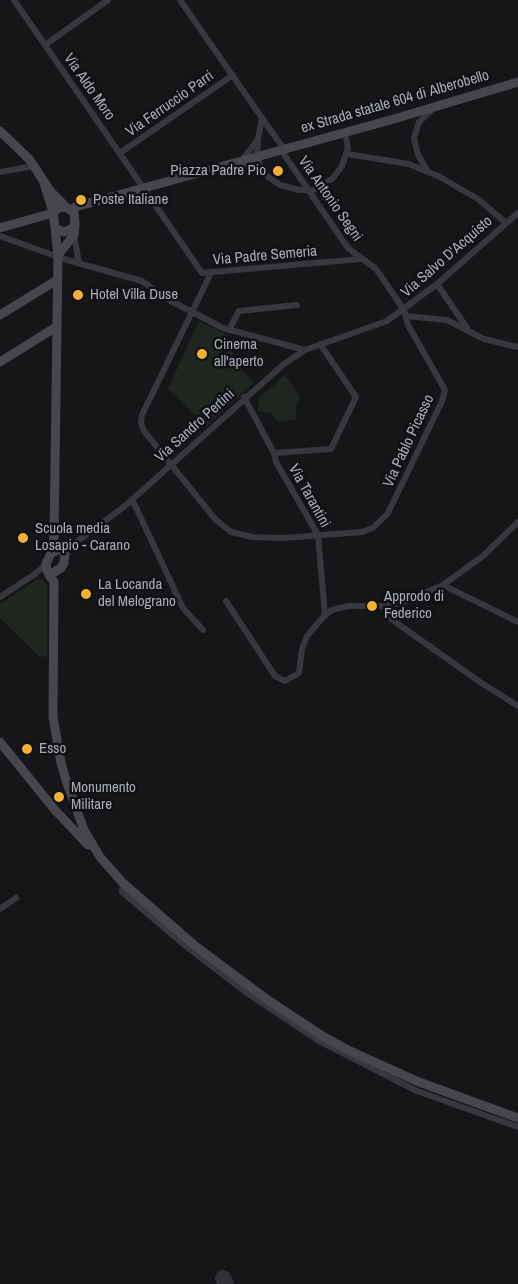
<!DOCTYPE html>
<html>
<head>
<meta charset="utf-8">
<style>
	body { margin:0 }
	canvas { display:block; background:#161618 }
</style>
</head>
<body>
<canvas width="518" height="1284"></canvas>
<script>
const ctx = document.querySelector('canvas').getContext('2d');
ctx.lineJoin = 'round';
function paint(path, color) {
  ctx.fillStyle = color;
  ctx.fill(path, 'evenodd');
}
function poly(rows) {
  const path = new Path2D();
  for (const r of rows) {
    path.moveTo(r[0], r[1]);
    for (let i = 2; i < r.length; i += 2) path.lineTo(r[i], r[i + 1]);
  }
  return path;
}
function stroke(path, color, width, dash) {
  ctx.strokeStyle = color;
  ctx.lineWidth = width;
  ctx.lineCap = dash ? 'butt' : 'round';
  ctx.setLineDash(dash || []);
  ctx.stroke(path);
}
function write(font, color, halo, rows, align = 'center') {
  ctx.font = font + ' "Archivo Narrow",sans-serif';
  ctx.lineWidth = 5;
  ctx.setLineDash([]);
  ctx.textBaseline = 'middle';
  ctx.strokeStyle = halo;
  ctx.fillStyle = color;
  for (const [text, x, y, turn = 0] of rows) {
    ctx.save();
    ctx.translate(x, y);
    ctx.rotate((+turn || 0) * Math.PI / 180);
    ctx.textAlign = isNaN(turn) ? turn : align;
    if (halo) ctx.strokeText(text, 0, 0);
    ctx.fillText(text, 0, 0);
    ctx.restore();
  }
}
const green = poly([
	[199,321,227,335,224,349,233,352,231,360,254,382,207,426,168,389],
	[285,375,300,397,295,406,297,420,278,422,271,413,258,411,259,398],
	[37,580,43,580,47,585,47,656,40,657,0,618,0,604]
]);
const taxiway = poly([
	[223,1278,226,1284]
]);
const street = poly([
	[14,0,202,273,361,259],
	[180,0,262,118],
	[45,45,108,0],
	[284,149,262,118,258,139,257,157,262,171,267,176,280,185,299,190,314,190,333,178,342,166,348,148,345,132],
	[120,153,233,75],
	[347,154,409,164,440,177,478,199,505,222],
	[242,160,256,142],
	[238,163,265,174],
	[427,170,418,155,414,138,419,122,433,109],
	[0,172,34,166],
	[74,235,79,263],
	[0,236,64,259,142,281,169,300,223,328,305,350],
	[211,273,142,415,141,423,144,431,215,519,231,532,253,537,283,538,362,532,373,528,388,513,442,401,445,390,408,325,404,310,383,279,376,269,348,248,281,150],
	[437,284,467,328],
	[406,316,447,320,484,339,518,347],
	[229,330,239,311,297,305],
	[244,397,274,453,276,462,318,535,325,615],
	[274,453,331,449,356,397,320,344],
	[132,499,183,608,203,630],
	[61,549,75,543,125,506,284,364,305,350,387,321,437,284,518,213],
	[443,585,518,622],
	[0,597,35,574,46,564],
	[226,601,275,676,285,681,299,673,302,649,307,636,325,615,332,610,348,606,383,606,401,603,443,585,483,556,518,522],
	[383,606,391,619,480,682,518,706],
	[123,883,122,892,182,943,247,993,319,1041,417,1091,518,1127],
	[0,909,16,898]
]);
const secondary = poly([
	[0,131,29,159,51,192,66,207],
	[71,210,75,207,394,119,518,82],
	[0,228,53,213,58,208,66,207,74,213,75,223,73,228,64,232,56,229,55,227,53,213,52,208,43,180],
	[58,255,74,235,75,225],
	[0,315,57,280],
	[0,362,56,327],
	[51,553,54,537,58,255,55,227],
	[49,575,61,568,64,563,65,553,61,549,51,553,46,564,47,570,49,575,54,582,54,585,53,717,61,763,66,780,84,830,100,857,123,883,194,945,268,1000,324,1037,348,1050,419,1082,518,1118],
	[0,742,55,810,88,845]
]);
const markers = [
	[278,171,6,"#f2b134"],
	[81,200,6,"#f2b134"],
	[78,295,6,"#f2b134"],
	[202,354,6,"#f2b134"],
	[23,538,6,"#f2b134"],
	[86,594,6,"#f2b134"],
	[372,606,6,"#f2b134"],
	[27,749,6,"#f2b134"],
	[59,797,6,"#f2b134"]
];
const streetNames = [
	["Via Aldo Moro",89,87,55],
	["ex Strada statale 604 di Alberobello",395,102,-16],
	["Via Ferruccio Parri",170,104,-35],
	["Via Antonio Segni",330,199,55],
	["Via Padre Semeria",265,256,-5],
	["Via Salvo D'Acquisto",447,257,-41],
	["Via Sandro Pertini",195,426,-42],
	["Via Pablo Picasso",409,441,-65],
	["Via Tarantini",309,496,61]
];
const poiNames = [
	["Piazza Padre Pio",266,171,"right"],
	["Poste Italiane",93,200],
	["Hotel Villa Duse",90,295],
	["Cinema",214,345],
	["all'aperto",214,362],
	["Scuola media",35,529],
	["Losapio - Carano",35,546],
	["La Locanda",98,585],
	["del Melograno",98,602],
	["Approdo di",384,597],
	["Federico",384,614],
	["Esso",39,749],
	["Monumento",71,788],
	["Militare",71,805]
];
paint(green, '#1e261f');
stroke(taxiway, '#303135', 16);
stroke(street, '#37383d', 6);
stroke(secondary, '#45474d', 9);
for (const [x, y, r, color] of markers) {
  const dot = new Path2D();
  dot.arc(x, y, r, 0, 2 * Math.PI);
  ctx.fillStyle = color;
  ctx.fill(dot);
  stroke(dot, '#111113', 2);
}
write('15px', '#a8adb8', '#111113', streetNames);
write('15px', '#a8adb8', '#111113', poiNames, 'left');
</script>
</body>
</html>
